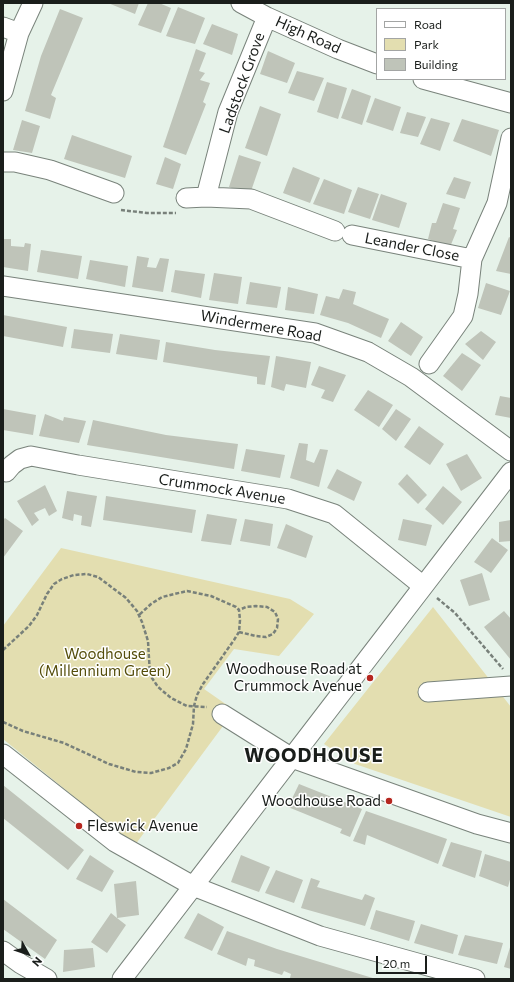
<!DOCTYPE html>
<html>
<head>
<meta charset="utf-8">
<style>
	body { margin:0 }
	#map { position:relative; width:514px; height:982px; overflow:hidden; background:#e6f2e9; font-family:Commissioner,sans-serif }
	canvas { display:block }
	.frame { position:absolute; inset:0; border:4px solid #1a1e1b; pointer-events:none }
	.legend { position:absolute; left:376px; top:8px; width:130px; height:72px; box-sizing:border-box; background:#fff; border:1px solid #a3a5a4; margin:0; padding:5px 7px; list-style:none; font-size:12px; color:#1a1e1b }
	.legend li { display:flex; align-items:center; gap:8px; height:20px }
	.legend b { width:20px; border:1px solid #a3a5a4 }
	.north { position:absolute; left:8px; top:934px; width:40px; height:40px; -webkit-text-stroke:3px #fff; paint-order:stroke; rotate:130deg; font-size:11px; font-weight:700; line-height:16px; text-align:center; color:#1a1e1b }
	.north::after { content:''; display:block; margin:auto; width:14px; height:18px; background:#1a1e1b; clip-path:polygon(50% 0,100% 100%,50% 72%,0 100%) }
	.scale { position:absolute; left:376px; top:956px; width:51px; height:18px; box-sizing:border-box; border:2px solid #1a1e1b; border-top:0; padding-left:5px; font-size:12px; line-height:14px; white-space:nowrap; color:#1a1e1b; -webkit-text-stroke:3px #fff; paint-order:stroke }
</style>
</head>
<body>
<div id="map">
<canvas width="514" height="982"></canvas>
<div class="frame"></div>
<ul class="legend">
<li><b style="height:5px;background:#fff"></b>Road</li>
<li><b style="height:11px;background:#e3deb0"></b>Park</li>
<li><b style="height:11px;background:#bfc4b9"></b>Building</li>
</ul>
<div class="north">N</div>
<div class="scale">20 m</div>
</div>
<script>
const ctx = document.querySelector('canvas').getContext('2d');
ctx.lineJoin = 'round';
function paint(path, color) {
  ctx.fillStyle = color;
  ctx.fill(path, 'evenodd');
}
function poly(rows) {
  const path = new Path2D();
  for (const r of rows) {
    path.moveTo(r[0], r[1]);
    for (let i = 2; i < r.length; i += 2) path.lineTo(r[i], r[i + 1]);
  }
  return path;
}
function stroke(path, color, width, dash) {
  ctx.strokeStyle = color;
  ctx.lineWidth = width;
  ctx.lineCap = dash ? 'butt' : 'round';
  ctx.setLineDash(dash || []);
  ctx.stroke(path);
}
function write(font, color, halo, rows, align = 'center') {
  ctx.font = font + ' Commissioner,sans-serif';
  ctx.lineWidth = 3;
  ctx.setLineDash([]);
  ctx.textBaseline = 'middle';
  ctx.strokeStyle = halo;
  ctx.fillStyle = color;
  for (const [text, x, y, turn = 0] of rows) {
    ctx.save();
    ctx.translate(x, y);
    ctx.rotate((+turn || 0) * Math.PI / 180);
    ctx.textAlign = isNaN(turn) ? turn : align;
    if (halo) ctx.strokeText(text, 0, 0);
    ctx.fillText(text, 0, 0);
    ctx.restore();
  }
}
const green = poly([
	[61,548,290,599,314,614,279,656,234,649,204,689,227,705,216,722,223,726,135,845,131,843,3,739,3,626],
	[433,607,511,707,511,817,355,764,324,744]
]);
const building = poly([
	[108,3,139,3,135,14],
	[148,3,159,3,171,8,161,33,138,25],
	[178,7,205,18,195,44,166,36],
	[60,9,83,18,51,95,56,98,50,119,25,111,41,56],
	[212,24,238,34,232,55,203,44],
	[196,49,206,53,199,71,205,73,200,80,210,83,203,102,206,104,186,155,163,147],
	[268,51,295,63,287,83,260,74],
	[297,71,324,78,314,101,288,93],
	[327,82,347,88,338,119,317,112],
	[352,89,371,96,362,125,341,118],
	[375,98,401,107,393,131,366,122],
	[260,106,281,114,267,156,245,148],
	[407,112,426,117,418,137,400,133],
	[431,118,450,123,440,151,420,144],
	[462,119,499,130,491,156,453,141],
	[22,120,40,126,32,153,13,150],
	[72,135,132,156,125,178,64,159],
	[239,155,261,162,250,194,229,187],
	[165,157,181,164,173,189,156,184],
	[293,167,320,178,310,203,283,193],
	[454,177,471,182,465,199,446,194],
	[324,179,352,190,344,214,313,204],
	[358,187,379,194,370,219,348,212],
	[381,194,407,203,399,228,372,220],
	[443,203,460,208,453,229,457,230,450,247,428,239,432,223,436,223],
	[509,237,511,238,511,274,496,271],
	[4,239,11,239,11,246,24,247,25,243,31,244,28,271,3,267,3,247],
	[41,250,82,256,78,279,37,272],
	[137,256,149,258,147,267,156,268,160,258,169,259,163,292,132,287],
	[90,260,128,266,125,287,86,279],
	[175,270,205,274,201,298,171,292],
	[214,273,242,277,238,304,209,300],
	[250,282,281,287,277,308,246,304],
	[486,283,510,291,501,315,478,308],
	[288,287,318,294,314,314,285,310],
	[343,289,356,292,353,304,389,319,381,338,348,323,320,315,326,296,339,299],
	[3,315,67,327,63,347,3,336],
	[401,322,423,337,411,356,388,341],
	[74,329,113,334,110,353,71,348],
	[481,331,496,342,483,360,465,344],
	[120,334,160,340,157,360,116,354],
	[166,342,215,350,270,356,265,385,257,384,257,377,163,362],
	[462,353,481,365,462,391,443,376],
	[276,356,311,362,306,388,286,384,284,391,271,387],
	[319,366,346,375,333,402,321,398,325,390,311,385],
	[368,390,393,405,379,427,354,410],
	[500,396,511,398,511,418,495,415],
	[3,409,36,415,33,435,3,430],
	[396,409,411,419,396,441,382,429],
	[45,414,63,421,64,417,86,421,79,443,39,436],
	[93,420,166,435,238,444,234,469,87,445],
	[419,426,444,444,430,465,404,447],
	[299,443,308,444,306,460,314,463,320,449,328,450,319,487,290,478],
	[246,449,285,455,280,478,241,471],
	[467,454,482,478,461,491,446,464],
	[337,469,362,482,354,501,327,488],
	[407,474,427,495,418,504,398,484],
	[45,485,57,511,49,516,45,508,34,513,39,520,32,526,17,501],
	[443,486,462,502,443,525,425,509],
	[67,491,97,496,91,527,81,525,82,516,74,514,73,521,62,518],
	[106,496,196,510,192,533,103,520],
	[207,514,237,519,231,545,201,541],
	[5,518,23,531,3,558,3,520],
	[245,519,273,524,270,546,240,541],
	[403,519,432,525,426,546,398,540],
	[511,520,511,541,499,542,499,522],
	[286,524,313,536,306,558,277,548],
	[492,538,508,550,491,573,474,562],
	[482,573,490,600,469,606,460,580],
	[504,611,511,619,511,660,484,627],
	[299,784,362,809,350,837,340,833,342,829,288,807],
	[3,785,84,850,68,870,3,818],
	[366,811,447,839,438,864,367,835,365,845,353,841],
	[451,842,482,851,475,878,442,866],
	[485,854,511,862,511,876,508,887,479,876],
	[90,855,114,871,102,892,76,879],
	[241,855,270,867,259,892,231,882],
	[276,870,303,880,294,903,265,893],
	[311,878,320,881,317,887,362,900,365,894,375,898,365,926,301,908],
	[136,881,139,915,117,918,126,925,107,953,91,942,111,913,117,918,114,884],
	[3,899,57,940,45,959,3,929],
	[376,910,415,921,409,941,370,929],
	[198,913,224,927,212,951,184,938],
	[421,924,458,935,453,954,414,943],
	[227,931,277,949,376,979,292,979,290,978,291,974,284,971,282,975,254,966,255,960,248,958,246,966,217,954],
	[465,935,503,943,497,964,458,955],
	[511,944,511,969,504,967],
	[93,948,95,967,63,972,64,950]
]);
const path = poly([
	[121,210,147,213,176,213],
	[437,598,455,613,503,669],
	[239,632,256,636,266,637,273,634,277,628,278,619,275,612,267,607,256,606,246,607,239,610],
	[3,650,29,626,37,615,47,594,54,584,62,579,74,575,87,574,98,577,126,598,137,611,142,622,148,641,150,675,158,687,171,698,187,706,207,707],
	[3,722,23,731,64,743,109,764,136,772,151,773,169,768,178,763,186,749,193,724,194,706,197,695,203,684,234,640,239,632,240,620,239,610,236,607,211,596,187,591,162,597,151,604,139,615]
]);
const minor = poly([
	[241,3,267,17,338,49,377,64],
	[267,17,228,112,206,197,251,199,335,231],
	[3,27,19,33],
	[423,79,511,103],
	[3,91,19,33,33,3],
	[3,162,15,162,50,170,114,193],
	[186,198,206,197],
	[352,235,472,259],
	[3,286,315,333,368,352,411,377,511,451],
	[429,364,463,316,468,294,472,259,497,203,511,138],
	[3,469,6,472,12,465,20,459,31,456,78,465,288,499,334,514,423,586],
	[428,692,511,686],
	[222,714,292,758,477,824,511,833],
	[3,754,115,842,193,886,320,936,475,979],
	[3,951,21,964,47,979],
	[122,979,511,472]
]);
const markers = [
	[370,678,4,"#b5261f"],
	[389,801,4,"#b5261f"],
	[79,826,4,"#b5261f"]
];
const streetNames = [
	["High Road",308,35,24],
	["Ladstock Grove",242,83,-70],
	["Leander Close",412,247,11],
	["Windermere Road",261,326,10],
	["Crummock Avenue",222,489,9]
];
const parkNames = [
	["Woodhouse",105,654],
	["(Millennium Green)",105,671]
];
const poiNames = [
	["Woodhouse Road at",362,669],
	["Crummock Avenue",362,686],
	["Woodhouse Road",381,801],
	["Fleswick Avenue",87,826,"left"]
];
const districtNames = [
	["WOODHOUSE",314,756]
];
paint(green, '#e3deb0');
paint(building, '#bfc4b9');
stroke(minor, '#79837b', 21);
stroke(path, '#78807a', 2.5, [4, 2]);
stroke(minor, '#fff', 19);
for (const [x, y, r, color] of markers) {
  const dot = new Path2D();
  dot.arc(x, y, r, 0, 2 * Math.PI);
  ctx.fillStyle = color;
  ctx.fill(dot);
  stroke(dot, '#fff', 1.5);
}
write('15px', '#1a1e1b', '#fff', streetNames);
write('15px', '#544d0b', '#fff', parkNames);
write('15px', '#1a1e1b', '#fff', poiNames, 'right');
ctx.letterSpacing = '1px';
write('bold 19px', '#1a1e1b', '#fff', districtNames);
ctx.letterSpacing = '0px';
</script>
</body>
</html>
